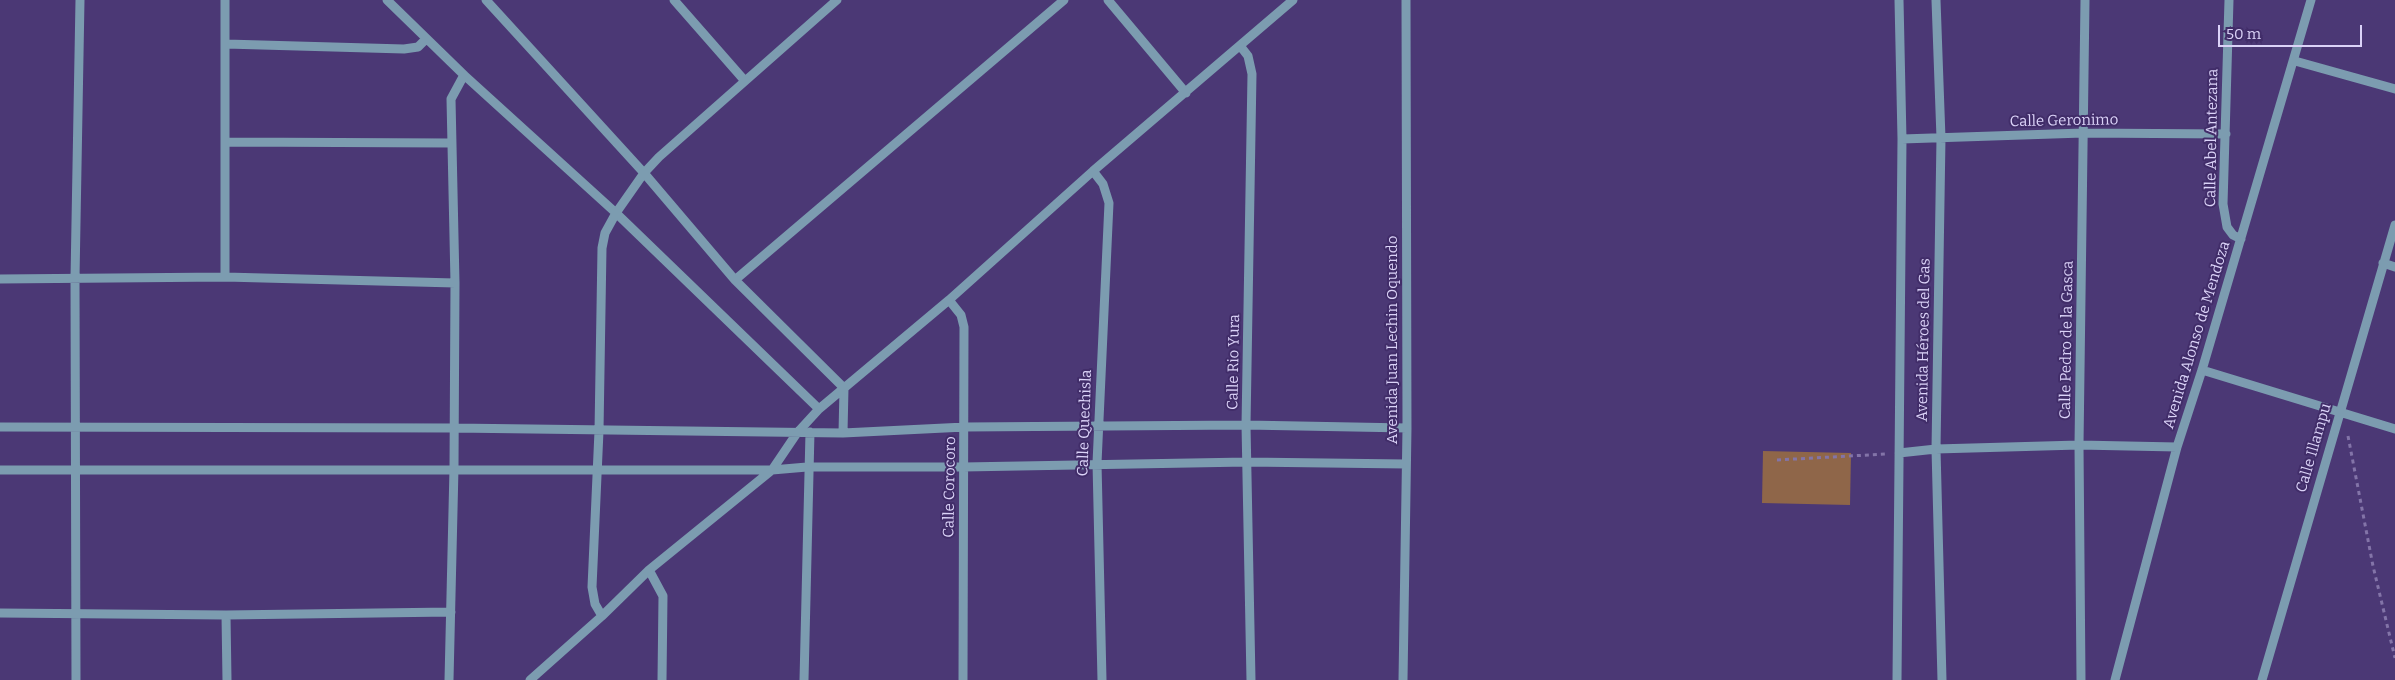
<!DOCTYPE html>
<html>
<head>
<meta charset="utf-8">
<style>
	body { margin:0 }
	#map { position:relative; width:2395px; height:680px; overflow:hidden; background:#4b3875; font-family:Bitter,serif }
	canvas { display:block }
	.scale { position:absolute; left:2218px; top:25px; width:144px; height:22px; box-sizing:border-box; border:2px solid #dbd3f8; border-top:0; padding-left:6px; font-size:15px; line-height:18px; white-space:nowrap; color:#dbd3f8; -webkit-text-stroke:4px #412d69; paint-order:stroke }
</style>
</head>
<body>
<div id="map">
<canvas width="2395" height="680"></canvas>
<div class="scale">50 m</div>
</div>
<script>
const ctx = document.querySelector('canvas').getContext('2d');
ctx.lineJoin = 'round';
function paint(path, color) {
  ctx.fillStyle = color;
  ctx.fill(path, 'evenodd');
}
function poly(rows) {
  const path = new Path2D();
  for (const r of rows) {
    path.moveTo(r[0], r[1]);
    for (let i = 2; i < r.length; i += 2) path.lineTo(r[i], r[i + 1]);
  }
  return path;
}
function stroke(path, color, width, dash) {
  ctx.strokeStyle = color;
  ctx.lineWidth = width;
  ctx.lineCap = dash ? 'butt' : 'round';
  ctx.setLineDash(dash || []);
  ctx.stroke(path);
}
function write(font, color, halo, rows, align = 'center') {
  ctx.font = font + ' Bitter,serif';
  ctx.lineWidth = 4;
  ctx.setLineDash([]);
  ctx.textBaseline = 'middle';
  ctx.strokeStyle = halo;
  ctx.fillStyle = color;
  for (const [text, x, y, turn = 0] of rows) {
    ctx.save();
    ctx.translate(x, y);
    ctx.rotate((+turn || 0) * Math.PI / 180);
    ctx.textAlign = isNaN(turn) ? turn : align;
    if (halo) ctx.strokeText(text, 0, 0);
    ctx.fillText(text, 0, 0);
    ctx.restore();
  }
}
const green = poly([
	[1763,451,1851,453,1850,505,1762,503]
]);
const path = poly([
	[2348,436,2373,566,2395,658],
	[1777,460,1886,454]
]);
const minor = poly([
	[387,0,464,75,616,213,819,409],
	[486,0,644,173,735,280,844,388,843,433],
	[674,0,745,81],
	[1108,0,1186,93],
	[1936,0,1941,138,1936,449,1942,680],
	[2229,0,2223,204,2227,227,2233,235,2241,239],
	[226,44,404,49,418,47,426,39],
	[1241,47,1248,56,1252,74,1246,425,1251,680],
	[2295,61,2395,89],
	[1902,139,2083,133,2226,134],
	[226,142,451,143],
	[1093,171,1103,184,1109,203,1097,463,1102,680],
	[2383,263,2395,267],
	[225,277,225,0],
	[0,279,225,277,455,283],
	[735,280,1064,0],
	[949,300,961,315,964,327,963,680],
	[2202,370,2395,429],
	[0,427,454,428,843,433,965,427,1246,425,1407,428],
	[1899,453,1936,449,2079,445,2177,447],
	[0,470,772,470,807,467,963,467,1247,462,1406,464],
	[649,570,663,596,662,680],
	[0,613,226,615,451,612],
	[226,615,227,680],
	[602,616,595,604,592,587,599,431,602,248,605,233,616,213,644,173,659,157,837,0],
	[76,680,75,278,80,0],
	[449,680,454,468,455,283,451,99,464,75],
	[530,680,602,616,649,570,772,470,797,433,819,409,949,300,1093,171,1293,0],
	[804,680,810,432],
	[1403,680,1407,428,1406,0],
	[1897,680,1902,139,1899,0],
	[2081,680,2079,445,2085,0],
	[2115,680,2177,447,2202,370,2311,0],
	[2262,680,2395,225]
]);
const streetNames = [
	["Calle Geronimo",2064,121,-1],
	["Calle Abel Antezana",2212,138,-89],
	["Avenida Alonso de Mendoza",2197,335,-73],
	["Avenida Juan Lechin Oquendo",1393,340,-90],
	["Avenida Héroes del Gas",1924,340,-89],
	["Calle Pedro de la Gasca",2067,340,-89],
	["Calle Rio Yura",1234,362,-89],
	["Calle Quechisla",1085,423,-88],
	["Calle Illampu",2314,448,-74],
	["Calle Corocoro",950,487,-89]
];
paint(green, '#8f6649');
stroke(path, '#8374a8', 3, [4, 4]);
stroke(minor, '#7c9cb0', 9);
write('15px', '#dbd3f8', '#412d69', streetNames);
</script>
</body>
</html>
